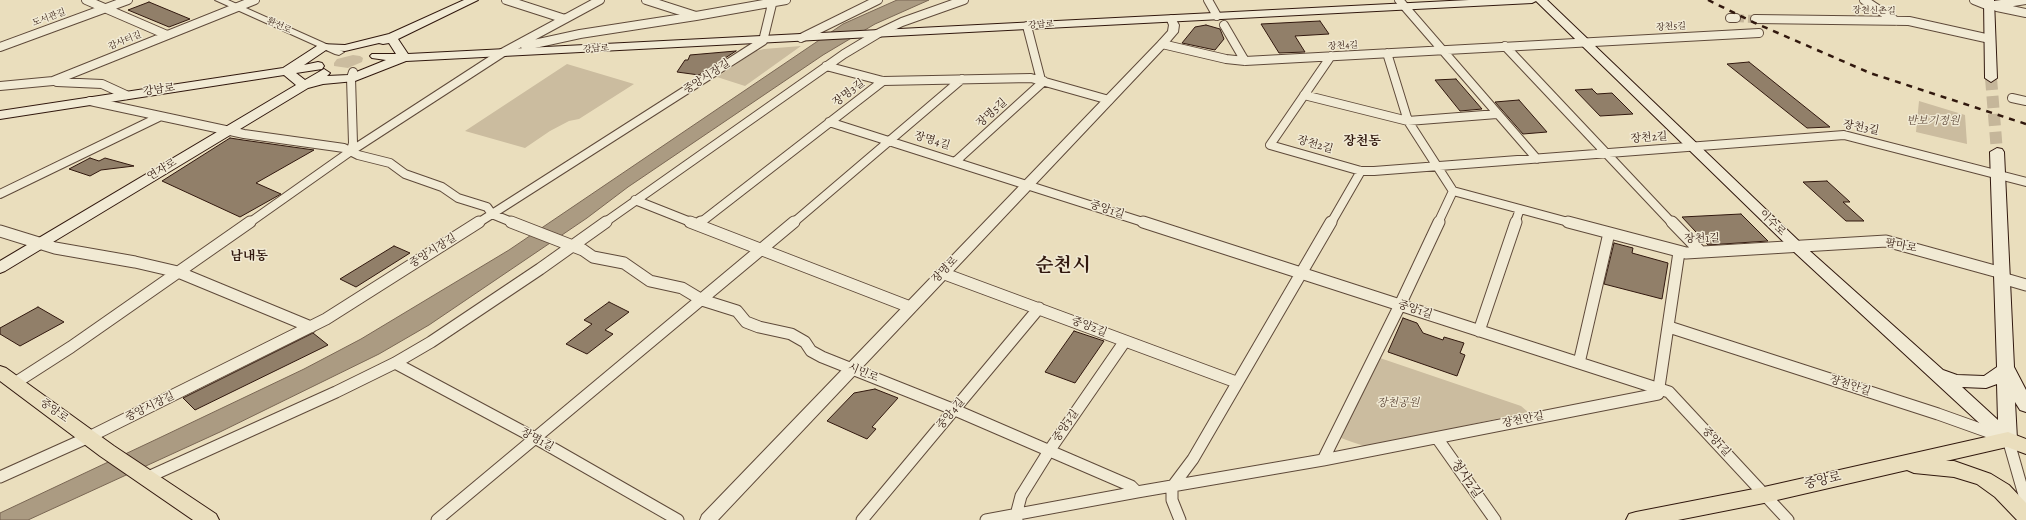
<!DOCTYPE html>
<html>
<head>
<meta charset="utf-8">
<style>
	body { margin:0 }
	canvas { display:block; background:#eadebd }
</style>
</head>
<body>
<canvas width="2026" height="520"></canvas>
<script>
const ctx = document.querySelector('canvas').getContext('2d');
ctx.lineJoin = 'round';
function paint(path, color) {
  ctx.fillStyle = color;
  ctx.fill(path, 'evenodd');
}
function poly(rows) {
  const path = new Path2D();
  for (const r of rows) {
    path.moveTo(r[0], r[1]);
    for (let i = 2; i < r.length; i += 2) path.lineTo(r[i], r[i + 1]);
  }
  return path;
}
function stroke(path, color, width, dash) {
  ctx.strokeStyle = color;
  ctx.lineWidth = width;
  ctx.lineCap = dash ? 'butt' : 'round';
  ctx.setLineDash(dash || []);
  ctx.stroke(path);
}
function write(font, color, halo, rows, align = 'center') {
  ctx.font = font + ' Alegreya,"Noto Serif KR",serif';
  ctx.lineWidth = 3;
  ctx.setLineDash([]);
  ctx.textBaseline = 'middle';
  ctx.strokeStyle = halo;
  ctx.fillStyle = color;
  for (const [text, x, y, turn = 0] of rows) {
    ctx.save();
    ctx.translate(x, y);
    ctx.rotate((+turn || 0) * Math.PI / 180);
    ctx.textAlign = isNaN(turn) ? turn : align;
    if (halo) ctx.strokeText(text, 0, 0);
    ctx.fillText(text, 0, 0);
    ctx.restore();
  }
}
const green = poly([
	[801,46,745,86,717,77,756,51,764,49],
	[353,55,360,56,363,58,362,62,348,68,334,66,334,63,337,59],
	[567,64,634,84,579,119,569,121,550,131,525,148,465,131],
	[1919,101,1965,115,1967,144,1916,132],
	[1377,357,1521,406,1528,412,1367,447,1352,442,1341,438]
]);
const water = poly([
	[897,0,929,0,875,24,823,55,628,187,587,218,429,325,379,354,220,432,28,520,0,520,0,513,157,439,304,369,361,339,509,250,843,24,897,0]
]);
const building = poly([
	[149,2,190,19,169,27,128,10,149,2],
	[1320,21,1329,34,1295,36,1305,52,1279,53,1261,24,1320,21],
	[1206,25,1220,29,1224,39,1215,50,1182,43,1195,27,1206,25],
	[736,51,699,75,677,72,685,60,688,60,690,55,736,51],
	[1749,62,1830,127,1807,128,1727,64,1749,62],
	[1456,79,1482,109,1460,111,1435,80,1456,79],
	[1592,89,1597,94,1612,93,1633,114,1600,116,1575,90,1592,89],
	[1519,100,1547,132,1523,134,1495,102,1519,100],
	[230,138,243,140,314,150,256,183,281,194,240,217,162,181,230,138],
	[90,158,99,161,105,158,134,166,101,170,90,176,69,169,90,158],
	[1827,181,1850,202,1843,202,1864,221,1846,221,1803,182,1827,181],
	[1741,214,1768,241,1708,245,1682,217,1741,214],
	[1614,243,1633,248,1632,253,1668,263,1662,299,1604,284,1614,243],
	[394,246,410,253,356,287,340,279,394,246],
	[609,302,629,312,605,330,613,334,587,354,566,344,592,324,584,320,609,302],
	[38,307,64,322,20,346,0,334,0,328,38,307],
	[1403,318,1417,323,1423,333,1443,340,1444,337,1464,343,1460,353,1465,355,1457,376,1388,352,1403,318],
	[1074,331,1104,341,1075,383,1045,372,1074,331],
	[313,333,328,345,195,410,183,398,313,333],
	[875,389,898,398,872,427,876,429,867,439,827,421,854,393,875,389]
]);
const minorTunnel = poly([
	[1736,18,1755,19]
]);
const secondaryTunnel = poly([
	[1991,78,1997,152]
]);
const minorFar1 = poly([
	[86,0,167,35],
	[506,0,565,19],
	[646,0,696,16,786,0],
	[1208,0,1217,16],
	[1399,0,1537,159],
	[1864,0,1896,21],
	[1974,0,1989,6,2026,0],
	[1997,7,2026,13],
	[1730,18,1736,18],
	[1755,19,1909,21,1990,39],
	[1224,25,1245,61],
	[1027,26,1041,80],
	[801,38,878,0],
	[1162,44,1226,59,1245,61,1759,33],
	[525,46,580,34,696,16],
	[1505,46,1672,223],
	[0,47,128,0],
	[1387,53,1408,121,1453,191,1438,223],
	[1331,56,1270,145,1361,171,1374,171,1844,135,2026,182],
	[826,66,883,81,1031,78,1109,100],
	[57,82,102,84,126,95],
	[0,86,53,81,255,0],
	[1304,95,1408,121,1497,114],
	[2012,98,2026,101],
	[90,101,244,134,344,148,358,155,390,163,405,174,442,187,458,198,487,207,492,214,514,223],
	[829,122,1146,223],
	[351,151,353,143,351,78,353,72],
	[956,161,1044,81],
	[1453,191,1572,223],
	[0,194,159,117],
	[635,200,693,223],
	[249,223,351,151,502,53,600,0],
	[478,223,763,41,773,0],
	[604,223,844,54,879,33,902,22,964,0],
	[700,223,883,81],
	[793,223,962,79],
	[1331,223,1361,171],
	[1515,223,1520,209]
]);
const minor = poly([
	[511,222,583,250,593,257,624,263,650,281,682,288,702,300,737,311,746,322,759,327,791,334,805,342,811,351,822,357,955,410,1131,486,1137,492,1323,460,1658,394,1679,252],
	[690,222,910,307],
	[1143,222,1669,392,1788,520],
	[1568,222,1686,253,1886,241,2002,273],
	[1672,222,1701,252],
	[698,224,701,222],
	[0,231,55,248,135,262,178,272,311,327],
	[942,273,1236,382],
	[2002,278,2026,285],
	[1669,327,1938,414,2008,439,2026,502],
	[1479,331,1516,222],
	[395,363,535,438,678,520],
	[1579,363,1609,233],
	[15,383,71,347,250,222],
	[1437,438,1495,520],
	[1323,460,1400,305,1439,222],
	[0,477,89,437,326,319,479,222],
	[146,478,336,392,395,363,431,342,540,269,606,222],
	[437,520,794,222],
	[862,520,1039,308],
	[986,520,1137,492],
	[1017,520,1016,515,1021,496,1049,451,1125,341],
	[1180,520,1172,500,1172,487,1193,459,1331,222]
]);
const tertiary = poly([
	[215,0,228,0,344,52,339,55,335,54,215,0],
	[1171,15,1174,16,1179,25,1178,32,1166,46,718,520,700,520,702,515,1158,42,1168,31,1169,25,1166,18,1171,15]
]);
const secondary = poly([
	[464,0,478,0,398,39,408,54,1469,0,1547,0,1802,244,1943,370,1957,375,1984,376,1997,367,1990,152,1997,148,2002,149,2004,152,2014,367,2026,390,2026,412,2020,410,2015,402,2017,439,2014,444,2008,446,2002,444,1792,250,1536,1,1532,3,406,61,355,81,323,84,308,88,5,271,0,273,0,261,296,85,284,75,0,119,0,111,283,68,320,44,345,45,389,34,464,0],
	[379,43,383,44,389,43,396,54,372,54,370,56,372,58,386,60,349,75,327,76,330,73,324,69,305,80,296,73,322,69,324,66,322,63,318,62,304,65,326,50,345,51,379,43],
	[1997,384,1998,420,1962,387,1986,388,1997,384],
	[1984,0,1994,0,1997,78,1991,82,1985,78,1984,0]
]);
const primary = poly([
	[0,366,6,368,114,446,216,514,219,520,193,520,100,456,0,381,0,366],
	[2008,432,2026,439,2026,454,2007,447,1946,461,1954,461,1991,474,2009,485,2026,503,2026,520,2017,520,1995,497,1977,484,1954,477,1914,473,1907,470,1764,503,1678,520,1626,520,1629,514,1636,512,1764,487,2008,432]
]);
const rail = poly([
	[1708,0,1755,23,1870,73,2026,124]
]);
const farStreetnames = [
	["장천신촌길",1874,11,1],
	["도서관길",49,18,-20],
	["강남로",1041,25,-3],
	["환선로",279,26,24],
	["장천5길",1671,27,-3],
	["감사터길",125,41,-22],
	["장천4길",1343,46,-3],
	["강남로",596,49,-3]
];
const streetNames = [
	["중앙시장길",707,77,-33],
	["강남로",159,90,-8],
	["장명3길",849,93,-37],
	["장명5길",992,113,-42],
	["장천3길",1861,128,11],
	["장천2길",1649,138,-4],
	["장명4길",932,141,17],
	["장천2길",1315,145,16],
	["연자로",162,170,-31],
	["중앙1길",1107,210,18],
	["이수로",1772,223,44],
	["장천1길",1702,239,-1],
	["팔마로",1901,246,11],
	["중앙시장길",433,251,-32],
	["장명로",945,270,-46],
	["중앙1길",1415,310,18],
	["중앙2길",1089,327,21],
	["시민로",863,373,22],
	["장천안길",1850,386,18],
	["중앙시장길",150,407,-26],
	["중앙로",54,411,36],
	["중앙4길",951,414,-50],
	["장천안길",1523,420,-11],
	["중앙3길",1066,426,-55],
	["장명1길",537,440,29],
	["중앙1길",1716,442,47]
];
const parkNames = [
	["반보기정원",1933,121],
	["장천공원",1398,403]
];
const quarterNames = [
	["장천동",1362,142],
	["남내동",249,257]
];
const nearStreetnames = [
	["청사2길",1466,479,55],
	["중앙로",1823,481,-13]
];
const townNames = [
	["순천시",1063,266]
];
paint(green, '#cbbc9f');
paint(water, '#ab9b82');
stroke(water, '#7a6754', 1);
paint(building, '#917f69');
stroke(building, '#31180e', 1);
stroke(minorTunnel, '#c5b69a', 8, [8, 4]);
stroke(secondaryTunnel, '#c5b69a', 12, [12, 6]);
stroke(minorFar1, '#5f4a3a', 10);
stroke(minor, '#5f4a3a', 13);
stroke(tertiary, '#5f4a3a', 2);
stroke(secondary, '#31180e', 2);
stroke(primary, '#31180e', 2);
stroke(minorFar1, '#f1ead4', 8);
stroke(minor, '#f1ead4', 11);
paint(tertiary, '#f1ead4');
paint(secondary, '#f1ead4');
paint(primary, '#eadebd');
stroke(rail, '#31180e', 2.5, [6, 6]);
write('9px', '#31180e', '#f1ead4', farStreetnames);
write('11px', '#31180e', '#f1ead4', streetNames);
write('italic 11px', '#5f493a', '#f1ead4', parkNames);
write('bold 13px', '#31180e', '#f1ead4', quarterNames);
write('13px', '#31180e', '#f1ead4', nearStreetnames);
write('bold 19px', '#31180e', '#f1ead4', townNames);
</script>
</body>
</html>
